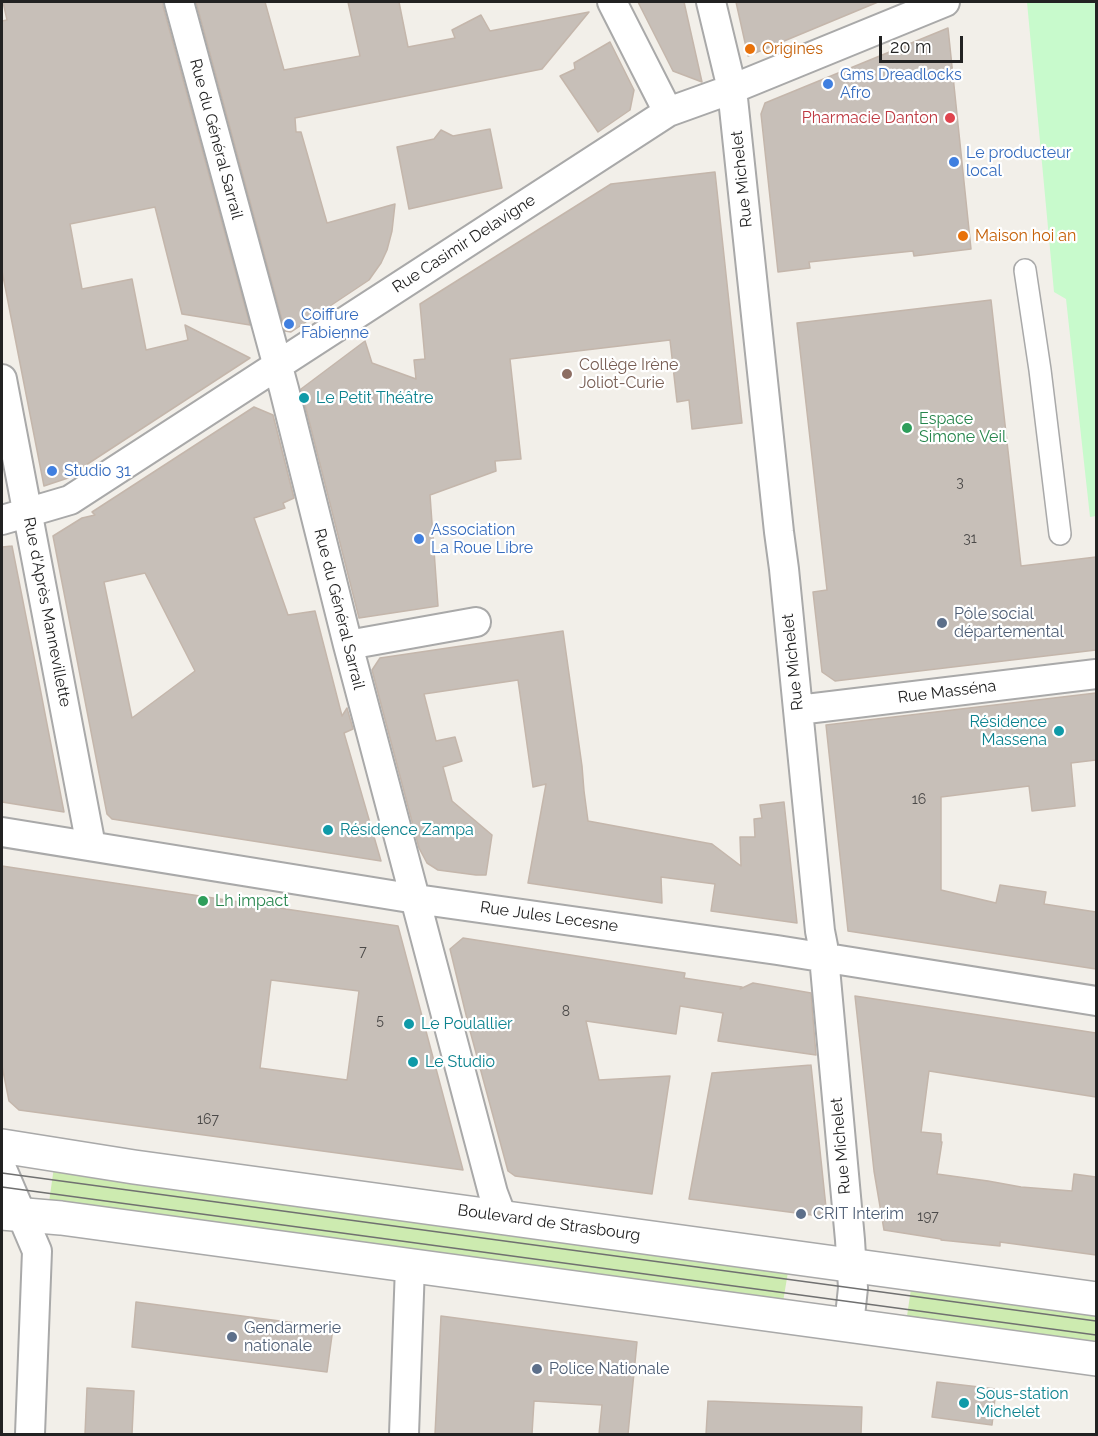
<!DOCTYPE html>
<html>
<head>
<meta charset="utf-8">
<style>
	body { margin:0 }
	#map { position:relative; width:1098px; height:1436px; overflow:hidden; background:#f2efe9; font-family:Raleway,sans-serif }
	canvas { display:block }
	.frame { position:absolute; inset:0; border:3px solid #222; pointer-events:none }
	.scale { position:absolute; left:879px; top:36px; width:84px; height:27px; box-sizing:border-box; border:3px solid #222; border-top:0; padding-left:8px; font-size:18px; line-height:21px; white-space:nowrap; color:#222; -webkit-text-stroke:4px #fff; paint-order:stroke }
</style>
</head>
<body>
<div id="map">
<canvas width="1098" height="1436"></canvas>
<div class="frame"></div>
<div class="scale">20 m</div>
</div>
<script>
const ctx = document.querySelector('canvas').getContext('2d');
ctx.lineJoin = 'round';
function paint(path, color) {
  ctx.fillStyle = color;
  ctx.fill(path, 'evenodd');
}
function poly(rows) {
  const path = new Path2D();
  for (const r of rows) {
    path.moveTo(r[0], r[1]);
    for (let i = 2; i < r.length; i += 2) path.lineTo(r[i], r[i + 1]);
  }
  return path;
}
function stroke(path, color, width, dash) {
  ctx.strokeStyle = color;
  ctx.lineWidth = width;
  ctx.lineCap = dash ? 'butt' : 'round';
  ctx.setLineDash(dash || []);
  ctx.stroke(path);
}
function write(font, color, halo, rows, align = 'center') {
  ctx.font = font + ' Raleway,sans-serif';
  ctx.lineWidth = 4.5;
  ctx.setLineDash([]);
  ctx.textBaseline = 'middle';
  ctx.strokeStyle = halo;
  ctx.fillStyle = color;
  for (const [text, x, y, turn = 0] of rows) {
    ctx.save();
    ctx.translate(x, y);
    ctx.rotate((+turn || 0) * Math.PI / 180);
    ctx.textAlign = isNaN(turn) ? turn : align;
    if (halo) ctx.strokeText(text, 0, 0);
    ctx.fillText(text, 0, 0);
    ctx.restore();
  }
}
const grass = poly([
	[54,1167,789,1266,782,1308,48,1209],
	[912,1282,1096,1307,1096,1349,906,1323]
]);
const park = poly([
	[1027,2,1096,2,1096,516,1090,517,1066,299,1054,292]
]);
const building = poly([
	[3,2,163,2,163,6,250,325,182,314,155,207,70,224,82,289,132,279,146,350,188,340,185,325,250,358,86,465,68,478,44,486,2,271,2,21,7,20,3,2],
	[196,2,265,2,284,70,360,56,348,2,399,2,408,47,455,38,452,30,481,15,490,31,589,12,542,69,295,118,296,132,301,132,327,223,395,204,392,231,387,250,381,263,369,280,291,332,285,331,196,2],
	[638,2,684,2,702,82,673,71,638,2],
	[736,2,878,2,748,56,736,2],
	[948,28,971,249,914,256,913,251,809,262,810,268,778,272,761,114,765,103,948,28],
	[610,42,634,90,630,110,598,132,560,76,575,69,574,63,610,42],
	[490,129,502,188,409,209,397,147,434,139,441,130,453,136,490,129],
	[715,172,742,423,692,429,689,400,677,402,670,340,510,359,521,459,495,461,496,471,430,495,438,606,359,618,301,389,365,341,372,363,416,379,414,360,425,359,420,304,611,184,715,172],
	[991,300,1021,566,1096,557,1096,650,835,681,822,672,813,592,827,590,797,323,991,300],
	[254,407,273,415,294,498,283,503,285,508,254,518,288,615,315,611,342,716,347,708,353,729,344,733,381,861,112,819,107,814,53,536,82,518,95,515,92,512,254,407],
	[145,573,195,671,132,718,104,582,145,573],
	[12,546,35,662,64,812,2,802,2,547,12,546],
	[563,631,582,766,584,791,588,821,712,844,741,866,740,837,755,837,754,819,762,818,760,805,784,802,797,923,711,911,715,884,661,877,662,903,528,883,546,784,533,787,518,680,424,694,436,741,455,737,462,761,443,767,452,801,492,835,486,875,476,875,438,870,427,863,419,848,372,670,380,658,563,631],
	[1096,693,1096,760,1071,763,1075,806,1032,811,1029,786,941,797,941,890,996,903,1000,885,1046,892,1044,904,1096,912,1096,969,848,931,826,725,1096,693],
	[2,866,398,926,463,1170,19,1110,9,1101,2,1066,2,866],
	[271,980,359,991,347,1080,260,1068,271,980],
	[463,938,685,973,684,978,742,987,740,989,753,983,811,993,816,1055,718,1041,723,1013,680,1006,676,1034,586,1021,599,1080,670,1076,652,1194,515,1176,508,1171,469,1027,450,949,463,938],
	[855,996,1096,1033,1096,1097,929,1071,921,1132,941,1134,941,1142,942,1142,937,1174,988,1181,1021,1187,1072,1191,1074,1174,1096,1177,1096,1255,1000,1242,1000,1246,941,1240,941,1239,884,1230,874,1171,855,996],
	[811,1065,827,1217,689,1199,712,1073,811,1065],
	[136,1302,333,1328,327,1372,132,1347,136,1302],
	[441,1316,637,1342,628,1434,599,1434,602,1405,534,1401,532,1434,435,1434,441,1316],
	[937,1382,996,1389,992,1425,932,1417,937,1382],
	[87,1388,134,1391,132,1434,85,1434,87,1388],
	[708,1401,862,1407,861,1434,706,1434,708,1401]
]);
const pedestrian = poly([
	[1025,270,1040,370,1060,534]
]);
const minor = poly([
	[179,2,284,389,348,645,493,1193,502,1217],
	[612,2,668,112],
	[711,2,732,89,779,532,784,569,820,931,823,946,850,1240,853,1288,849,1325],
	[2,379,91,846],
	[2,520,70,500,668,112,732,89,945,2],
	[348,645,476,622],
	[798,710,1096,674],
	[2,832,416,899,777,950,1096,1001],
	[2,1169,37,1251,30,1434],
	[404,1434,410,1266]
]);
const tertiary = poly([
	[2,1146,134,1167,1096,1299],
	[2,1213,61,1218,1096,1359]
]);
const tram = poly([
	[2,1173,1096,1321],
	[2,1187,1096,1335]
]);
const markers = [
	[750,49,6,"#e8710a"],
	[828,84,6,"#3f7fe0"],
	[950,118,6,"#e0444e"],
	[954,162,6,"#3f7fe0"],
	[963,236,6,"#e8710a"],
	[289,324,6,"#3f7fe0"],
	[567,374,6,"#8d6e63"],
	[304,398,6,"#0f9aa8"],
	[907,428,6,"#2e9e5b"],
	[52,471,6,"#3f7fe0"],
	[419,539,6,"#3f7fe0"],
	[942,623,6,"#5c6f8a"],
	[1059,731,6,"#0f9aa8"],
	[328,830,6,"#0f9aa8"],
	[203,901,6,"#2e9e5b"],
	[409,1024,6,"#0f9aa8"],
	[413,1062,6,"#0f9aa8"],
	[801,1214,6,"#5c6f8a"],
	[232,1337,6,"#5c6f8a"],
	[537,1369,6,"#5c6f8a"],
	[964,1403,6,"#0f9aa8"]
];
const numberNames = [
	["3",960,483],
	["31",970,539],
	["16",919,800],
	["7",363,952],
	["8",566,1012],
	["5",380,1021],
	["167",208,1120],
	["197",928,1217]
];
const foodNames = [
	["Origines",762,49],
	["Maison hoi an",975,236]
];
const shopNames = [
	["Gms Dreadlocks",840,75],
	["Afro",840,93],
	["Le producteur",966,153],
	["local",966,171],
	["Coiffure",301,315],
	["Fabienne",301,333],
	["Studio 31",64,471],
	["Association",431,530],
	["La Roue Libre",431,548]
];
const healthNames = [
	["Pharmacie Danton",938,118]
];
const streetNames = [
	["Rue du Général Sarrail",216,139,75],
	["Rue Michelet",742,179,-96],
	["Rue Casimir Delavigne",464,244,-33],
	["Rue du Général Sarrail",339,609,76],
	["Rue d'Après Mannevillette",47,612,79],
	["Rue Michelet",793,662,-96],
	["Rue Masséna",947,692,-7],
	["Rue Jules Lecesne",549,917,8],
	["Rue Michelet",841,1146,-95],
	["Boulevard de Strasbourg",549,1223,8]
];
const educationNames = [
	["Collège Irène",579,365],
	["Joliot-Curie",579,383]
];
const cultureNames = [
	["Le Petit Théâtre",316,398],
	["Résidence",1047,722,"right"],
	["Massena",1047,740,"right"],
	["Résidence Zampa",340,830],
	["Le Poulallier",421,1024],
	["Le Studio",425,1062],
	["Sous-station",976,1394],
	["Michelet",976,1412]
];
const leisureNames = [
	["Espace",919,419],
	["Simone Veil",919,437],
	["Lh impact",215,901]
];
const serviceNames = [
	["Pôle social",954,614],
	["départemental",954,632],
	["CRIT Interim",813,1214],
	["Gendarmerie",244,1328],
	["nationale",244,1346],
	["Police Nationale",549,1369]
];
paint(grass, '#cdebb0');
paint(park, '#c8facc');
paint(building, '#c7bfb8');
stroke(building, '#c4b6ab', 1.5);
stroke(pedestrian, '#a9a9a9', 24);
stroke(minor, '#a9a9a9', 32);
stroke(tertiary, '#a9a9a9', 36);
stroke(pedestrian, '#fff', 21);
stroke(minor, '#fff', 28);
stroke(tertiary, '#fff', 33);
stroke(tram, '#707070', 1.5);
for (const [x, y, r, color] of markers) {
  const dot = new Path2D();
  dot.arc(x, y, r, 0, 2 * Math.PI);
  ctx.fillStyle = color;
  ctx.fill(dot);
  stroke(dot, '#fff', 2);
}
write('14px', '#4b4948', null, numberNames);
write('16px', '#c56008', '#fff', foodNames, 'left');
write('16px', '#366cbe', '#fff', shopNames, 'left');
write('16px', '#be3a42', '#fff', healthNames, 'right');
write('16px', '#222', '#fff', streetNames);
write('16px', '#785e54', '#fff', educationNames, 'left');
write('16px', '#0d838f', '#fff', cultureNames, 'left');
write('16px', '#27864d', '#fff', leisureNames, 'left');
write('16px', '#4e5e75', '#fff', serviceNames, 'left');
</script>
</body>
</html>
